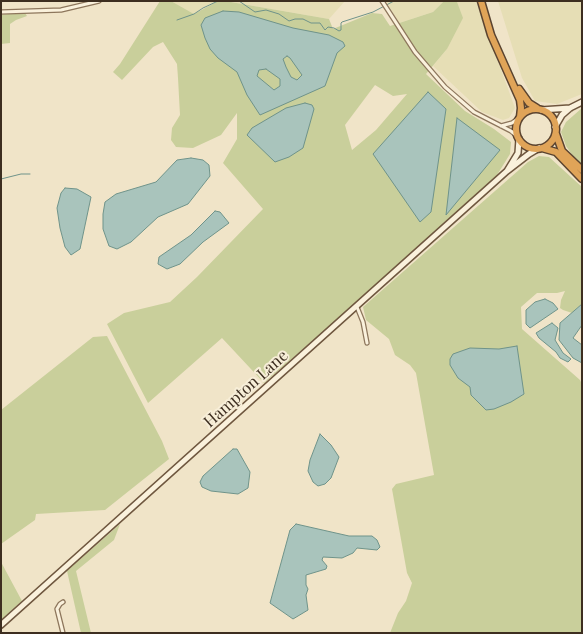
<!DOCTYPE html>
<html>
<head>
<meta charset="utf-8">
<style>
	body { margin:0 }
	#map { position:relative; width:583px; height:634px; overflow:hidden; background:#f0e4c8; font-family:"Playfair Display",serif }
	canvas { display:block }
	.frame { position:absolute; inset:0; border:2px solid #3d2e20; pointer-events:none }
</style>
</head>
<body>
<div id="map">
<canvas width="583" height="634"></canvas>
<div class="frame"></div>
</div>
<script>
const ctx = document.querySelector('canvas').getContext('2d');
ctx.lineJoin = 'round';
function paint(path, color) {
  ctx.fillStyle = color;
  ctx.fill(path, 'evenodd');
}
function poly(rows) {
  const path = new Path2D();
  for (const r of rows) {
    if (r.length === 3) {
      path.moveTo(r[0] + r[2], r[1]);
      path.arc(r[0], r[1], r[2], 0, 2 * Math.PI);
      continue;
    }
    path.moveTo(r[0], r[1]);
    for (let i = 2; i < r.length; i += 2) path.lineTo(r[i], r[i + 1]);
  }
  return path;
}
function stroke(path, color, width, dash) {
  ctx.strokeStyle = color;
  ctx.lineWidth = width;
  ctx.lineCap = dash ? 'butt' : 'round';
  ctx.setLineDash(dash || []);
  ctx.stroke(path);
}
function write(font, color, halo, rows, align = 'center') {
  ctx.font = font + ' "Playfair Display",serif';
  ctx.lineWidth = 4;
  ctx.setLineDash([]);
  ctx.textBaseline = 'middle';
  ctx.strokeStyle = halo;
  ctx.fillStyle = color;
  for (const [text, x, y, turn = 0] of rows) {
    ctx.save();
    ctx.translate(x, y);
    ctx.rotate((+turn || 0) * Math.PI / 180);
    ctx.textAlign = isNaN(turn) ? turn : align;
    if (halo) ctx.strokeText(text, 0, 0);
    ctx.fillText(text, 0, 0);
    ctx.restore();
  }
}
const farmland = poly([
	[171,1,218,1,203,8,194,14],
	[225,1,345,1,329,19],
	[386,1,444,1,433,12,399,23],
	[454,1,476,1,515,108,509,118,503,120,482,112,433,66,447,49,457,2],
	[498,1,582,1,582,94,557,104,535,101,522,78]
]);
const green = poly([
	[160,1,171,1,194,14,218,1,225,1,329,19,333,29,372,13,382,14,390,26,433,12,444,1,457,2,463,18,447,49,426,74,465,111,494,129,511,142,510,154,497,175,425,243,264,383,222,338,148,403,107,324,124,313,170,302,197,277,263,209,223,163,237,139,237,113,221,135,193,148,176,147,171,140,172,128,180,115,178,78,177,64,163,42,153,47,122,80,113,72,120,64],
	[375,85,393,96,407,94,376,130,352,150,345,125],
	[16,13,25,13,27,16,16,20,10,24,10,43,1,44,1,15],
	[582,108,582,164,575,159,566,146,561,132,566,122],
	[539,156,549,157,582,187,582,304,572,313,563,310,560,308,561,300,565,291,557,293,537,293,521,307,522,329,580,380,582,384,582,633,390,633,398,613,406,601,412,583,407,573,392,489,396,484,434,475,416,373,410,365,395,355,389,339,366,320,363,307,528,162],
	[107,336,162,441,169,459,105,510,36,514,35,520,1,544,1,410,93,337],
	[120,524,114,540,76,571,91,633,81,633,67,571],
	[1,562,22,601,1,620]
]);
const water = poly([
	[223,11,239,12,293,28,329,35,343,42,345,46,337,53,325,86,260,115,247,95,237,72,218,58,210,49,205,38,201,25,205,18,223,11],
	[287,56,290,58,302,75,297,80,291,77,286,67,283,59,287,56],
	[266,69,280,79,280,86,274,90,257,76,259,70,266,69],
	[428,92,446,109,431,212,420,222,373,154,428,92],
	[305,103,312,105,314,109,303,148,289,157,275,162,247,135,252,128,286,108,305,103],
	[457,118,500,150,446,215,457,118],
	[191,158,203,160,209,165,210,176,188,204,158,217,131,242,117,249,109,246,103,229,103,214,105,202,116,194,156,182,177,160,191,158],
	[65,188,77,189,91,197,80,249,71,255,65,247,60,228,57,208,61,193,65,188],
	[215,211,220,212,229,223,203,242,180,264,167,269,158,264,159,257,191,235,215,211],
	[545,299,553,303,558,309,530,328,526,324,526,310,535,302,545,299],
	[582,304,582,325,573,338,582,345,582,363,573,358,559,340,560,323,582,304],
	[552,323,558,328,555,340,563,353,571,359,568,362,560,358,556,352,539,338,536,333,552,323],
	[517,346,524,394,511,402,494,409,486,410,471,395,470,387,458,378,450,365,450,359,453,354,470,348,499,349,517,346],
	[320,434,331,445,339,457,331,478,325,484,318,486,313,482,308,471,310,460,320,434],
	[233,449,237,449,250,472,248,488,238,494,211,491,202,487,200,482,203,476,233,449],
	[296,524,349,536,372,536,377,540,380,547,377,550,357,548,353,553,342,558,323,557,322,560,327,566,326,569,306,575,306,585,308,589,306,595,308,610,293,619,270,603,290,530,296,524]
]);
const stream = poly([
	[239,1,255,12,266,10,279,14,289,21,295,19,303,19,311,23,320,23,325,30,328,27,334,28,339,31,341,30,341,23,342,22,373,12,394,1],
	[177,20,194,14,203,8,218,1],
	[1,179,21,174,30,174]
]);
const street = poly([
	[382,1,415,52,445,87,474,112,511,131,518,137],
	[1,12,61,10,99,1],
	[501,126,512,123,519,118],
	[357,307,363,322,367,343],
	[63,602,60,604,57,609,63,633]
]);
const secondary = poly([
	[541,110,570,108],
	[555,127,562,115,570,108,582,102],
	[507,171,518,153,519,139],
	[1,625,507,171,529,154,539,148]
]);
const highway = poly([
	[481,1,491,35,520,100,521,108,520,117],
	[519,89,529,103,537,108],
	[536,129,20],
	[556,134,562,151,582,170],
	[542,148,556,152,582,179]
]);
const streetNames = [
	["Hampton Lane",246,389,-42]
];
paint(farmland, '#e6deb5');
paint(green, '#c9cf9b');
paint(water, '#a9c4bc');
stroke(water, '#6f938a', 1);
stroke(stream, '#6f938a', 1);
stroke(street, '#8d765c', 5.5);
stroke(secondary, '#6f573f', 8);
stroke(highway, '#5b4430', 9);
stroke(street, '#faf1dc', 3);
stroke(secondary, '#faf1dc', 5);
stroke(highway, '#e0a458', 6);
write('16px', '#3d2e20', '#f7eed8', streetNames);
</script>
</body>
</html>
